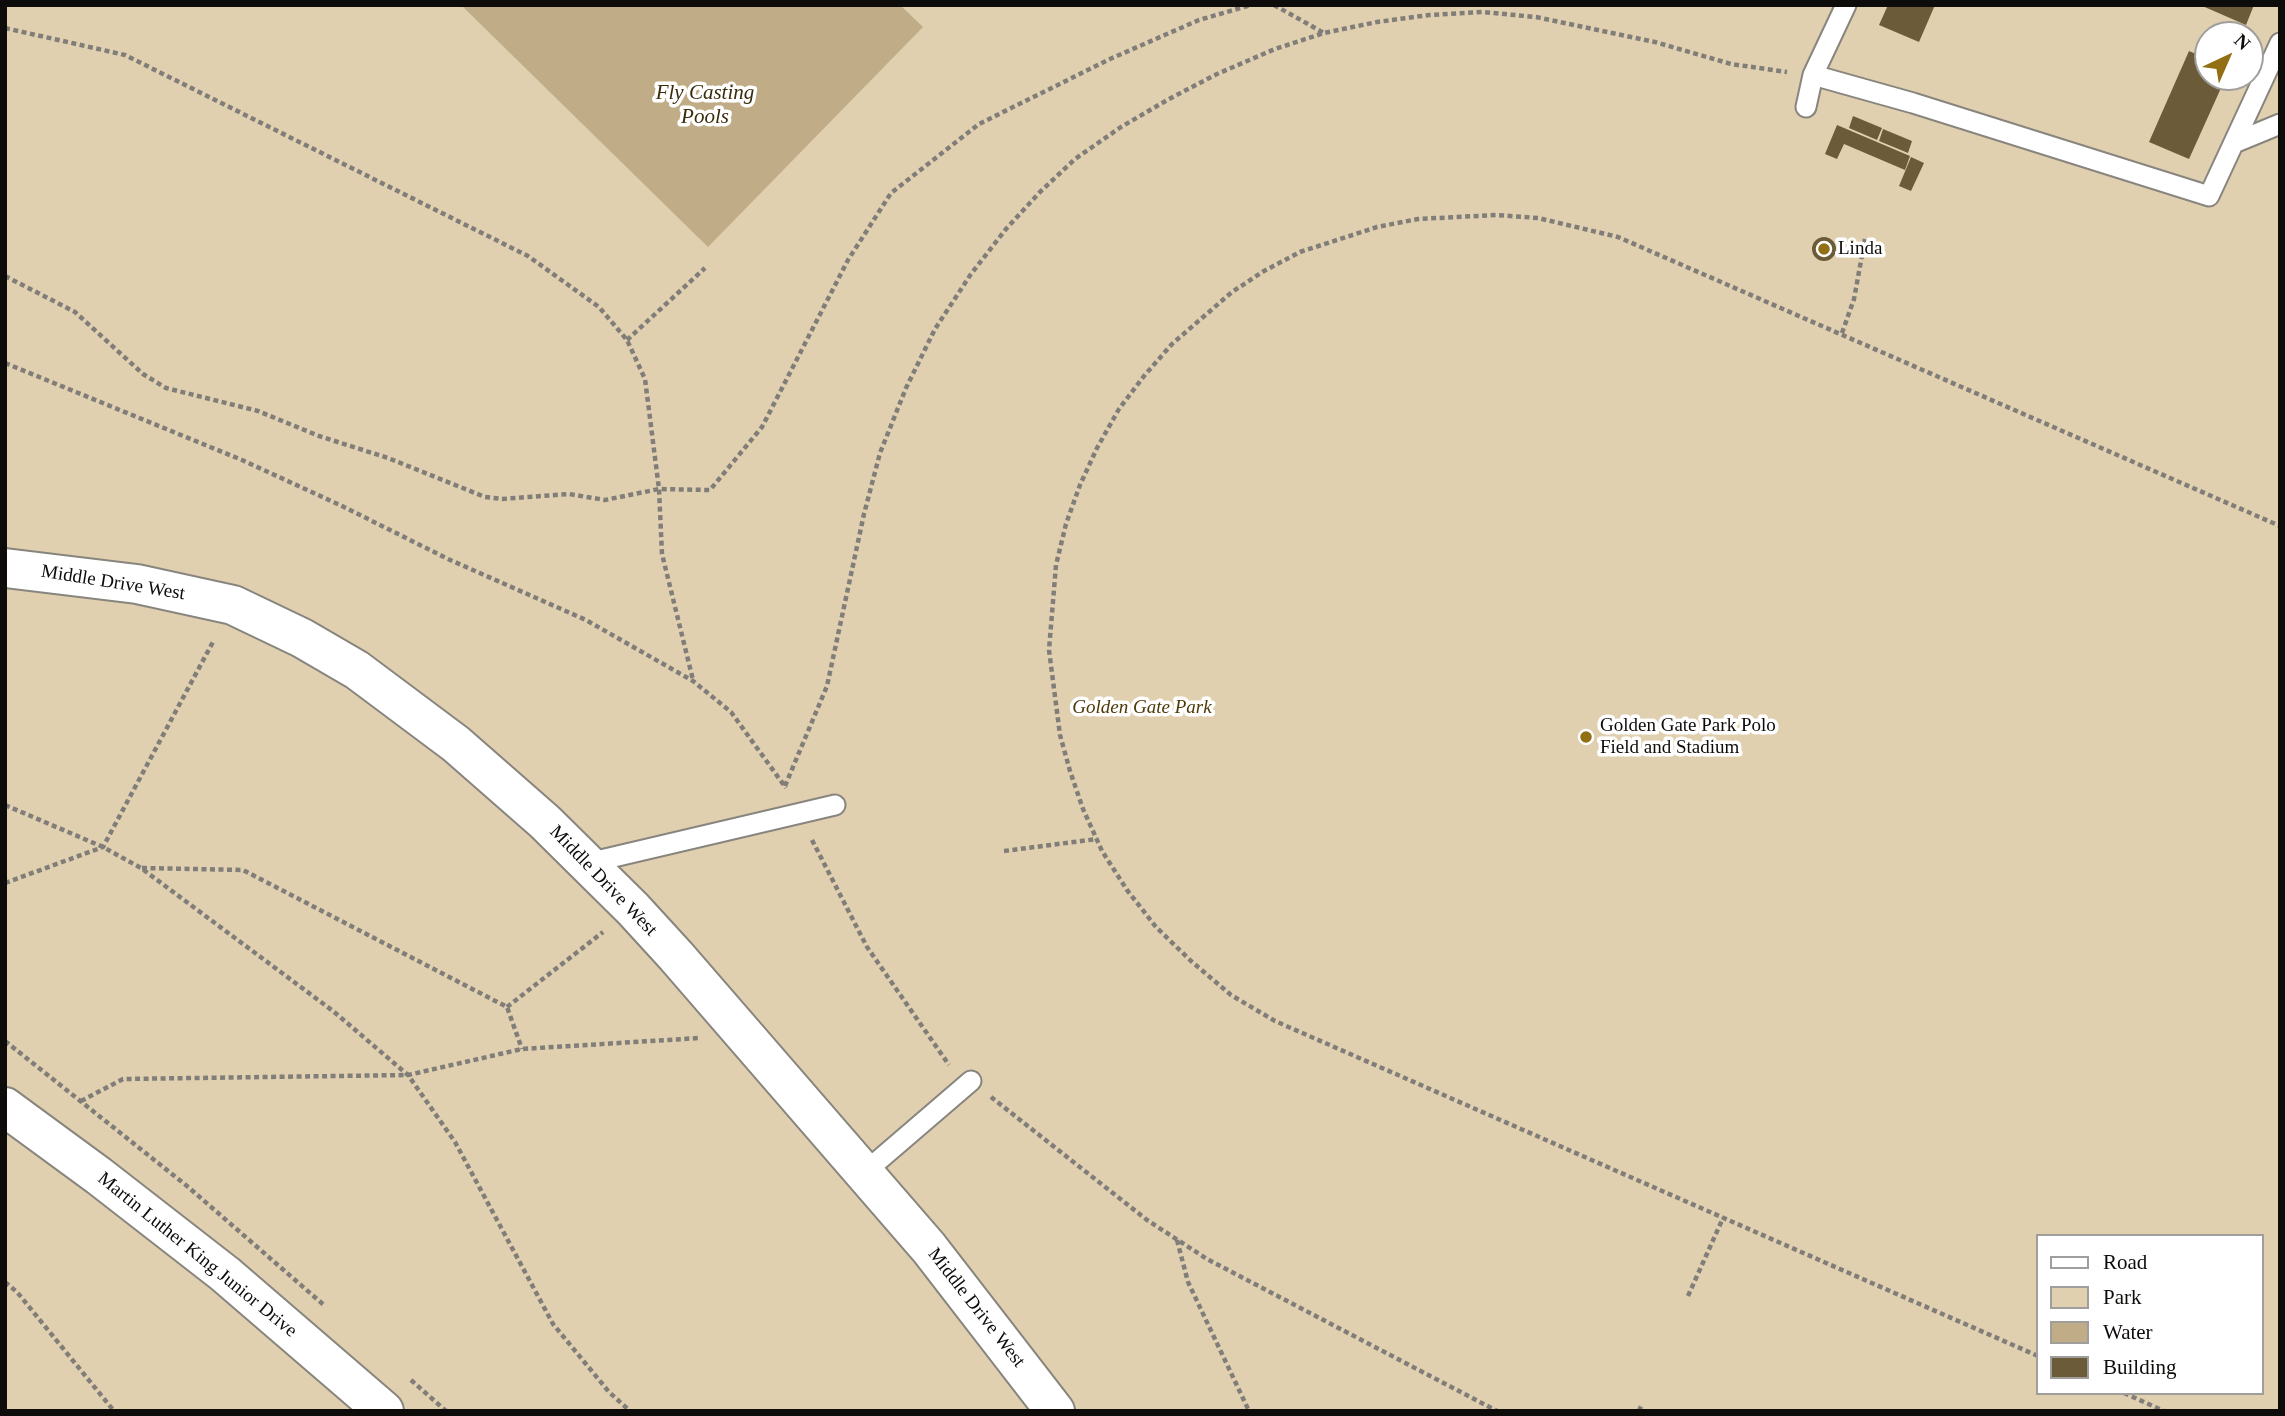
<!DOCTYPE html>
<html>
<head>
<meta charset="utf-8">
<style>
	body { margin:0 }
	#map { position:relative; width:2285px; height:1416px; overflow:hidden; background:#f8f4ed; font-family:"Times New Roman",serif }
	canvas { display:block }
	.frame { position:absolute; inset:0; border:7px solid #0e0c0a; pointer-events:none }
	.legend { position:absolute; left:2036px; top:1234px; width:228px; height:161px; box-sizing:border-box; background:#fff; border:2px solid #9f9e9d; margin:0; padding:9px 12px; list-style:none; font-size:21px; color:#0e0c0a }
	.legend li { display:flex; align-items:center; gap:14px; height:35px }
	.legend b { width:35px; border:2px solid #9f9e9d }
	.north { position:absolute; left:2194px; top:21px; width:70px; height:70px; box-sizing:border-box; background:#fff; border:2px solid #9f9e9d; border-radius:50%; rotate:44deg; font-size:19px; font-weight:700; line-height:28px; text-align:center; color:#0e0c0a }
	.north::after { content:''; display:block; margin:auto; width:24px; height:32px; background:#926e15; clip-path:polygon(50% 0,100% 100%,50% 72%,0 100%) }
</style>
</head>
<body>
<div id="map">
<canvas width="2285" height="1416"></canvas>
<div class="frame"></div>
<ul class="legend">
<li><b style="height:9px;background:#fff"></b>Road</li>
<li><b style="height:19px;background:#e1d0b0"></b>Park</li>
<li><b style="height:19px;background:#c0ad87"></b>Water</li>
<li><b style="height:19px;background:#6c5b38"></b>Building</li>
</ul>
<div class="north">N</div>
</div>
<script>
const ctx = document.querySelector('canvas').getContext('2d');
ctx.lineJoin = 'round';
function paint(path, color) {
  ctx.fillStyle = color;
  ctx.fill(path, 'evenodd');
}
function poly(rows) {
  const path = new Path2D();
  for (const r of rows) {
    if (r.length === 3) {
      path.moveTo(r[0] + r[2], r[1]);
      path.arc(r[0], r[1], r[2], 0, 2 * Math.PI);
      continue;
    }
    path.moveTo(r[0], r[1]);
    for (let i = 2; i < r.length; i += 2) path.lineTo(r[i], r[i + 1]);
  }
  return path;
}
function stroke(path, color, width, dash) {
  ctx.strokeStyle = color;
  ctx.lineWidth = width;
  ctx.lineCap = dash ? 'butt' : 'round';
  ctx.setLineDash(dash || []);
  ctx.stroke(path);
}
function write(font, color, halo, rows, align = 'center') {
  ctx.font = font + ' "Times New Roman",serif';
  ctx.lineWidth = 7;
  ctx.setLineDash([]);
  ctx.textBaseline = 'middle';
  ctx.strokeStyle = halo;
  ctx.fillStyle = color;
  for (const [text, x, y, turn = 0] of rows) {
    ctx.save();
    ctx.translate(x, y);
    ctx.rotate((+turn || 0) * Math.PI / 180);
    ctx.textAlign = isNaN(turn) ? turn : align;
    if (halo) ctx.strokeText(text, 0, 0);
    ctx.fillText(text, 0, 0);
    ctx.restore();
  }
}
const green = poly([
	[5,5,2280,5,2280,1411,5,1411],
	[2208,35,2250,35,2250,77,2208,77],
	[2038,1236,2262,1236,2262,1393,2038,1393]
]);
const water = poly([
	[461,5,900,5,923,27,708,247]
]);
const building = poly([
	[1888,5,1935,5,1919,42,1879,25],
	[2200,5,2254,5,2246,25],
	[2189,51,2208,59,2208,77,2226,77,2189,159,2149,142],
	[1853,116,1882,128,1877,140,1849,128],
	[1837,125,1910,156,1905,170,1844,144,1837,159,1825,154],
	[1883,129,1912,141,1908,153,1879,141],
	[1911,157,1924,163,1911,191,1899,186],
	[1824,249,12]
]);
const path = poly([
	[1274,5,1324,33],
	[5,28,125,55,528,256,599,307,627,340,645,379,659,489,662,554,693,680],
	[5,276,75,312,143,374,166,388,258,411,319,436,388,458,485,497,502,499,569,494,605,500,659,489,710,490,762,427,848,260,891,193,979,124,1110,59,1199,20,1251,5],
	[1842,333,1854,299,1865,239],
	[627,340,705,268],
	[5,363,242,460,342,506,448,559,586,620,693,681,731,712,786,788],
	[785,786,827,686,864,514,880,453,906,388,935,329,971,274,1006,229,1040,192,1075,159,1121,127,1169,99,1217,74,1275,49,1324,33,1377,22,1429,15,1482,12,1536,17,1655,42,1731,64,1787,72],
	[5,805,103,847,141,868,333,1011,408,1075,455,1142,553,1324,609,1392,630,1411],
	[812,840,867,947,949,1065],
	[1004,851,1097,839],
	[142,868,243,870,507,1007,522,1049],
	[5,883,103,847,214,640],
	[507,1007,603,932],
	[5,1041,187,1186,325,1306],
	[991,1097,1147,1220,1207,1259,1497,1411],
	[81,1101,123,1079,408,1075,522,1049,699,1038],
	[1177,1240,1188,1282,1249,1411],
	[5,1282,17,1292,114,1411],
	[1688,1296,1723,1218],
	[2038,1356,1275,1021,1231,995,1191,961,1156,927,1127,890,1102,851,1083,809,1070,771,1060,735,1049,650,1056,565,1066,524,1080,485,1097,448,1119,409,1144,376,1172,344,1232,292,1264,271,1300,252,1377,227,1418,219,1497,215,1538,218,1618,237,2280,526],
	[411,1380,446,1411],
	[2124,1393,2164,1411],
	[1639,1411,1641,1406]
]);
const lane = poly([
	[1813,75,1913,103,2209,196,2280,43],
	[1806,107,1813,75,1846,5],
	[2234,143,2280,124],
	[588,863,835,805],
	[865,1172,971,1081]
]);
const street = poly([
	[5,568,137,584,233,605,302,638,357,670,456,744,545,822,633,909,676,956,929,1248,1055,1411]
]);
const secondary = poly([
	[5,1107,99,1176,225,1274,384,1411]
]);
const markers = [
	[1824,249,7,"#926e15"],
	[1586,737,7,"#926e15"]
];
const poiNames = [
	["Linda",1838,249],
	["Golden Gate Park Polo",1600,726],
	["Field and Stadium",1600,748]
];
const streetNames = [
	["Middle Drive West",113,583,9],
	["Middle Drive West",603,881,46],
	["Martin Luther King Junior Drive",197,1255,39],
	["Middle Drive West",976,1308,52]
];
const parkNames = [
	["Golden Gate Park",1142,708]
];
const waterNames = [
	["Fly Casting",705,93],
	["Pools",705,117]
];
paint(green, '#e1d0b0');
paint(water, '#c0ad87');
paint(building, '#6c5b38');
stroke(lane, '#88857e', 23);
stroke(street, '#88857e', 42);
stroke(secondary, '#88857e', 42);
stroke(path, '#817e79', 4.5, [5, 3.5]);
stroke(lane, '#fff', 19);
stroke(street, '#fff', 38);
stroke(secondary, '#fff', 38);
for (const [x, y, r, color] of markers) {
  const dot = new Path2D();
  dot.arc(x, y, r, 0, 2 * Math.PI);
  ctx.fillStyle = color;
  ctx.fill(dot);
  stroke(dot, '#fff', 2.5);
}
write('19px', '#0e0c0a', '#fff', poiNames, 'left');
write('19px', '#0e0c0a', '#fff', streetNames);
write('italic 19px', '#4d3907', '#fff', parkNames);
write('italic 21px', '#3a2b0b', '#fff', waterNames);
</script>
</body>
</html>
